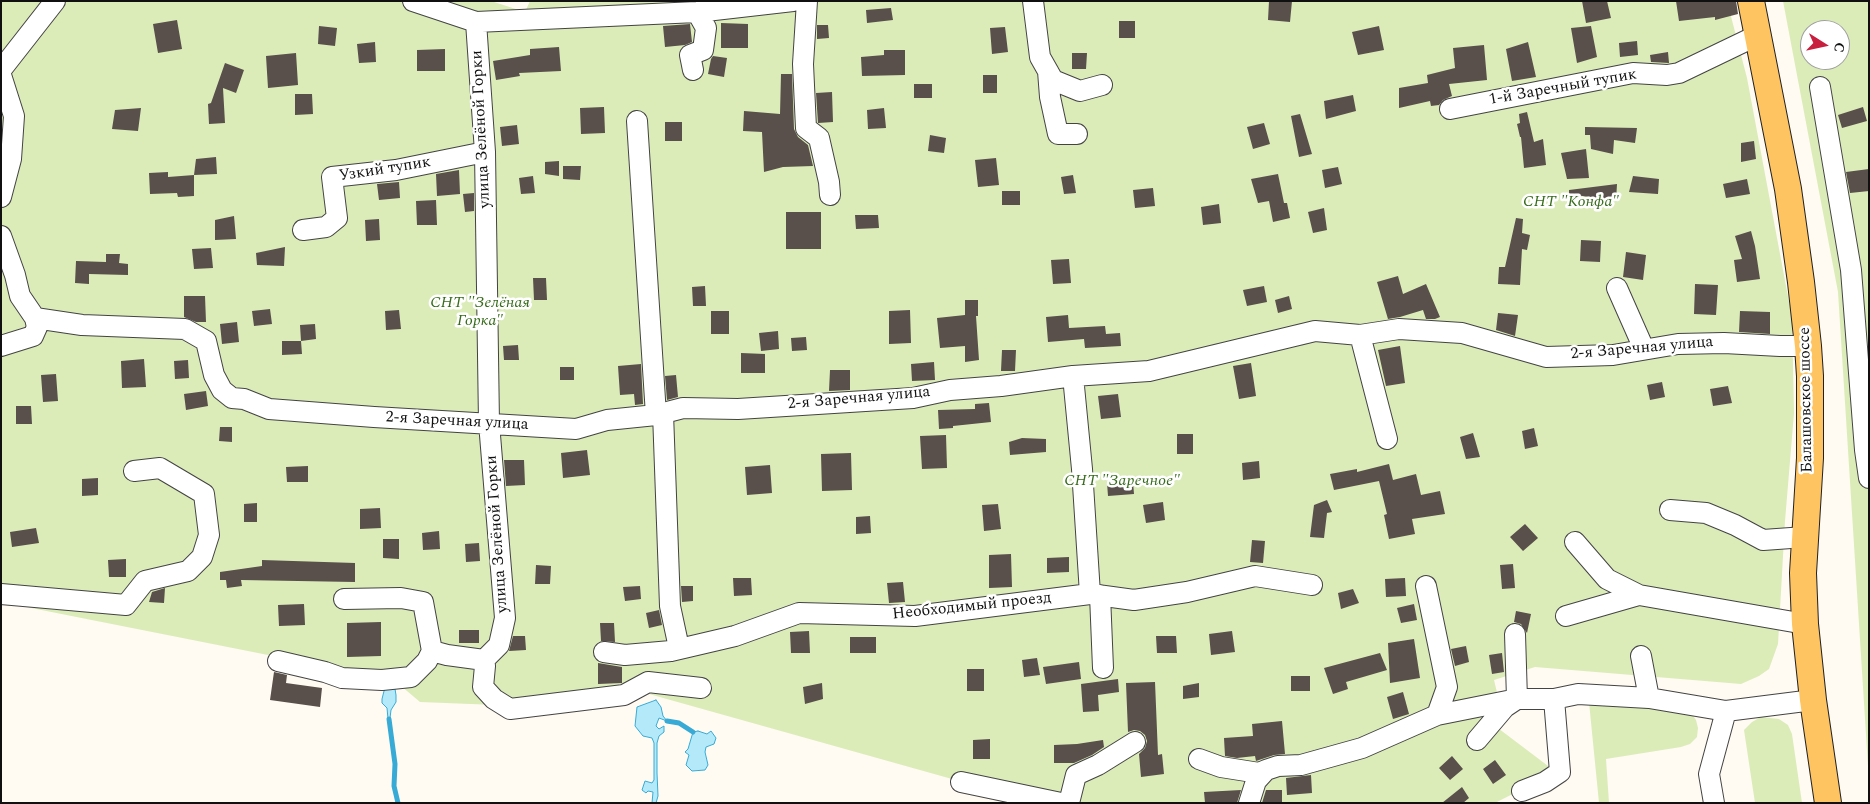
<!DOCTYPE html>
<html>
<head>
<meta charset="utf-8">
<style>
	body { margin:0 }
	#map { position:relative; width:1870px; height:804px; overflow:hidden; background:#fffbf2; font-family:Spectral,serif }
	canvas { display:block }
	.frame { position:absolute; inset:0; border:2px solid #101010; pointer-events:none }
	.north { position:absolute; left:1800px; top:20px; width:50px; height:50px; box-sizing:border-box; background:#fff; border:1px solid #9f9f9f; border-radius:50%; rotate:100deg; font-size:14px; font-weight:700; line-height:20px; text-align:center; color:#101010 }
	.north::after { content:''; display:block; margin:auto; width:18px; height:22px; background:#c91f3e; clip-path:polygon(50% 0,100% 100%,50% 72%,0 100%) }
</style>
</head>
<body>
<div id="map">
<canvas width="1870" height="804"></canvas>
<div class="frame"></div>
<div class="north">С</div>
</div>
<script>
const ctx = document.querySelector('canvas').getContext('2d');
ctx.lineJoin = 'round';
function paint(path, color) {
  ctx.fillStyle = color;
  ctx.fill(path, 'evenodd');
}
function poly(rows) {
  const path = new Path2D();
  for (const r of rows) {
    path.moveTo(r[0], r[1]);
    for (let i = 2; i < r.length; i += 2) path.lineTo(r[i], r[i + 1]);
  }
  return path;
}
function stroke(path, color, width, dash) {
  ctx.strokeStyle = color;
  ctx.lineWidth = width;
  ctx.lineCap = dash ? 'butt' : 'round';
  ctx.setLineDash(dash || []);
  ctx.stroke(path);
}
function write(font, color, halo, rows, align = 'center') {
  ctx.font = font + ' Spectral,serif';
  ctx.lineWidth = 5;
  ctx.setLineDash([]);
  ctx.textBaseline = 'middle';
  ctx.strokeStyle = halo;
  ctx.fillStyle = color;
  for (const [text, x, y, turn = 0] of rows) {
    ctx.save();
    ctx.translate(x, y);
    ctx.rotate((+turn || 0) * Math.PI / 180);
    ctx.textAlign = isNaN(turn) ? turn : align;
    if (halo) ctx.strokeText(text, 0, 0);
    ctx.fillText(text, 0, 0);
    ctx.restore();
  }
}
const green = poly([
	[1,1,491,1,525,12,530,1,1727,1,1747,78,1792,318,1794,413,1785,521,1778,644,1769,669,1759,676,1741,684,1535,667,1494,680,1500,705,1482,716,1556,772,1495,803,1008,803,952,779,649,694,597,709,420,702,394,680,1,602],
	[1783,1,1869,1,1869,782,1838,292],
	[1810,30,1840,30,1840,60,1810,60],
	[1589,702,1691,713,1696,720,1698,728,1697,737,1690,744,1681,747,1606,759,1609,803,1599,803],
	[1761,717,1779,719,1788,725,1792,734,1802,803,1755,803,1744,730,1752,722]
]);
const water = poly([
	[387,688,395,689,396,695,396,702,391,710,390,718,388,719,387,708,382,703,382,699,384,691,387,688],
	[656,700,661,707,663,716,667,721,659,718,656,726,659,729,664,726,664,732,659,736,657,743,657,773,658,796,656,803,652,803,653,792,648,791,646,793,642,790,645,781,652,783,654,780,654,743,652,738,643,736,635,726,637,707,656,700],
	[698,731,707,734,711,731,716,738,714,744,706,747,705,752,708,765,705,770,692,771,686,765,689,755,685,752,688,749,693,732,698,731]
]);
const stream = poly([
	[389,719,395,764,394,786,398,803],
	[667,721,679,723,693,732]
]);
const building = poly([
	[1269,1,1292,1,1290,22,1268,20],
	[1582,1,1607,1,1611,18,1586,23],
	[1676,1,1736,1,1738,14,1715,20,1715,17,1679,21],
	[891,8,893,20,867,23,866,10],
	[177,20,182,49,158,53,153,24],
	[1119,21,1135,21,1135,38,1119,38],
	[721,23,748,24,748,48,721,48],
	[690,24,692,42,685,45,665,47,663,26],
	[817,25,828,25,829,38,817,39],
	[319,26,337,28,335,46,318,44],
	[1379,26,1384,50,1358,55,1352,32],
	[1591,26,1597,57,1577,63,1571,28],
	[1005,27,1008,52,992,54,990,28],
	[1637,41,1638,55,1620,57,1619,43],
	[375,42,376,62,359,63,357,44],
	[1528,42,1536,77,1512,81,1506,49],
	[1484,45,1487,80,1449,84,1452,96,1443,100,1439,105,1431,106,1430,101,1399,108,1399,88,1428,83,1427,75,1455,68,1453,48],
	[559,47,561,71,519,73,520,76,496,80,493,61,530,55,530,49],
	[445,49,445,71,417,71,417,50],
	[884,50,905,50,905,75,862,76,861,57,884,55],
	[1668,52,1669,63,1651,62,1650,55],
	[296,53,298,85,268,88,266,56],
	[1072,53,1087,53,1086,69,1072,69],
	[713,56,727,58,724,77,708,74,711,59],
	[225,63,244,70,236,93,223,88,225,123,209,124,208,104,211,103],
	[781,74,792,74,794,129,798,137,808,145,813,166,783,167,764,172,762,132,743,131,744,111,780,114],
	[983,75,997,75,997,93,983,93],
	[914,84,932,84,932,98,914,98],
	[832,92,833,122,818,123,816,93],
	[295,94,312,94,313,114,295,115],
	[1353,95,1356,111,1326,119,1324,101],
	[604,107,605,133,581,134,580,108],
	[1863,107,1867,121,1842,128,1838,115],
	[141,108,138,131,112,129,115,110],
	[884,108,886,128,868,129,867,110],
	[1527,112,1534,142,1543,139,1546,165,1524,168,1521,137,1520,137,1517,124,1520,123,1519,114],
	[1300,114,1312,154,1299,157,1291,116],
	[665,122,682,122,682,141,665,141],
	[1264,123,1270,144,1253,149,1247,127],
	[517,125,519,144,502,146,500,127],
	[1585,127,1637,128,1635,143,1614,140,1613,154,1591,149,1590,135,1585,135],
	[930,135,946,138,944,153,928,151],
	[1754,141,1756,159,1741,162,1741,143],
	[1586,149,1589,178,1567,179,1561,153],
	[216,157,217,174,194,175,196,159],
	[996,158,999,185,978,187,975,160],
	[559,161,559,176,545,174,545,162],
	[563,166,581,166,580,180,563,179],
	[1338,167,1342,184,1325,188,1322,170],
	[1869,169,1869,191,1850,193,1846,172],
	[459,170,460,194,437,196,436,174],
	[168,172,168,177,194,175,194,196,178,197,177,193,150,194,149,173],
	[1278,174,1284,203,1287,203,1290,218,1273,222,1269,201,1258,203,1251,179],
	[1073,175,1076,193,1064,194,1061,177],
	[533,176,535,193,521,194,519,178],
	[1633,176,1659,179,1658,194,1629,192],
	[1747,179,1750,194,1726,198,1723,184],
	[399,182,400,198,379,200,377,184],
	[1617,184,1616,201,1569,194,1569,190],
	[1153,188,1155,206,1135,208,1133,190],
	[1002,191,1020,191,1020,205,1002,205],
	[474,193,474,211,465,212,463,194],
	[436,200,437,225,417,225,416,201],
	[1219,204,1221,223,1203,225,1201,207],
	[1324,208,1327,230,1313,233,1308,212],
	[786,212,821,212,821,249,786,249],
	[855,215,878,215,879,228,856,229],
	[234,216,236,239,215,240,215,220],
	[1516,218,1523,219,1522,233,1530,235,1527,250,1522,249,1520,285,1498,284,1499,267,1505,267],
	[379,219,380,240,366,241,365,220],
	[1751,231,1755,246,1760,279,1737,282,1734,260,1742,259,1735,236],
	[1581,240,1601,241,1600,262,1580,261],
	[285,247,284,266,257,265,256,253],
	[211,248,213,268,194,269,192,249],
	[1626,252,1646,255,1643,280,1623,277],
	[106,254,120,254,119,263,128,264,128,275,89,274,89,284,75,283,76,261,106,262],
	[1069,259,1071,283,1053,284,1051,260],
	[1398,276,1403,294,1426,284,1440,317,1435,319,1426,319,1423,310,1400,317,1388,319,1377,282],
	[533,278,546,278,547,300,534,300],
	[1695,284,1718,285,1716,315,1694,314],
	[705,286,706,306,693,306,692,287],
	[1264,286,1267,302,1247,306,1243,290],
	[184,296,205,296,206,322,196,322,184,317],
	[1289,296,1292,309,1278,313,1275,300],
	[965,300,978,300,978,316,976,316,979,360,965,362,965,346,940,348,937,318,965,315],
	[270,309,272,324,254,326,252,311],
	[399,310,401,329,386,330,385,311],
	[910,310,911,343,889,344,889,311],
	[711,311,729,311,729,334,711,334],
	[1740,311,1770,312,1770,334,1739,332],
	[1498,313,1518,315,1515,336,1496,330],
	[1068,315,1069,328,1105,326,1106,334,1120,333,1121,346,1085,348,1084,339,1048,342,1046,317],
	[237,322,239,342,222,344,220,324],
	[315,324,316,339,301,341,300,325],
	[778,331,779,349,761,351,759,333],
	[806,337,807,350,792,351,791,338],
	[282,341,301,341,302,354,282,355],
	[518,345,519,360,504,360,503,346],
	[1400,346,1405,383,1386,386,1378,350],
	[1002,350,1016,350,1015,371,1001,371],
	[741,353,765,354,765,373,741,373],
	[144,359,146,387,122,388,121,361],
	[188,360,189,378,175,379,174,361],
	[934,362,935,380,912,381,911,364],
	[1251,363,1256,396,1239,399,1233,366],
	[641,364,643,404,635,405,634,394,620,395,618,366],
	[560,367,574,367,574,380,560,380],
	[830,370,850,370,850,390,829,391],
	[56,374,58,401,43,402,41,375],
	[676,375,678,397,667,400,665,376],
	[1662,382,1665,397,1650,400,1647,385],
	[1728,386,1732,403,1713,406,1710,389],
	[206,391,208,406,186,410,184,394],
	[1118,394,1121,417,1101,419,1098,396],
	[989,403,991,422,953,426,953,428,939,429,938,410,975,409,975,404],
	[16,406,31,406,32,424,16,424],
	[220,427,232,427,232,442,219,441],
	[1534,428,1538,446,1525,449,1522,431],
	[1473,433,1480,457,1466,459,1460,437],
	[1177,434,1193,434,1193,454,1177,454],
	[946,435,947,468,922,469,920,436],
	[1022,438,1046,439,1046,452,1010,455,1009,442],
	[587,450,590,475,563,478,561,453],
	[851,453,852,490,822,491,821,454],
	[504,460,524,460,525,485,506,486],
	[1259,461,1260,478,1243,480,1242,463],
	[1389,464,1393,480,1416,474,1421,495,1440,491,1445,514,1412,519,1415,534,1389,539,1384,515,1387,514,1379,481,1334,490,1330,474,1357,469,1357,472],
	[770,465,772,493,747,495,745,467],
	[308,466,308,482,287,482,286,467],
	[98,478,98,495,82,496,82,479],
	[1133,482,1134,494,1108,496,1107,483],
	[1327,500,1332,512,1327,513,1324,538,1310,537,1314,505],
	[1163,502,1165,520,1146,523,1143,505],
	[257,503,257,522,244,522,244,504],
	[998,504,1001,529,984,531,982,505],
	[380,508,381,528,360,529,360,509],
	[870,516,871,533,856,534,856,517],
	[1525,524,1538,538,1523,551,1510,537],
	[36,528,39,543,12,547,10,532],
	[439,531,440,549,423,550,422,533],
	[383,539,399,539,399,559,383,558],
	[1252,540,1265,541,1263,563,1250,562],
	[479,543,480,561,466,562,465,544],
	[1011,554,1012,587,989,588,989,555],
	[1069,557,1069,572,1047,573,1047,558],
	[126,559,126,577,109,577,108,560],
	[262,560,355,563,355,582,241,580,242,586,227,588,226,580,220,580,220,572,262,566],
	[1513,564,1515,588,1502,589,1500,565],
	[536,565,551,566,550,584,535,584],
	[733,578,751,578,752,595,734,596],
	[1405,578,1406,596,1386,597,1385,579],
	[903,582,905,602,889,603,887,583],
	[640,586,641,599,625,601,623,587],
	[681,586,693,586,693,601,682,602],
	[165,588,164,603,149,602,152,592],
	[1353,589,1359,603,1341,609,1338,593],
	[304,604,305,625,279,626,278,605],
	[1414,604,1417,620,1401,623,1397,608],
	[659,610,662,625,649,628,646,613],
	[1516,611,1531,614,1527,633,1521,624,1514,622],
	[381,622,381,656,347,657,347,623],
	[600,623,614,623,615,642,601,641],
	[459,630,479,630,479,643,459,643],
	[809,631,810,653,791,653,790,632],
	[1232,631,1235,652,1211,655,1209,634],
	[513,636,525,636,526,650,509,651],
	[1156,636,1176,636,1177,653,1157,653],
	[850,637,876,637,876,653,850,653],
	[1414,639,1420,678,1390,683,1388,643],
	[1466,646,1469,662,1455,666,1451,649],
	[1380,653,1387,670,1346,682,1348,689,1333,694,1324,668],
	[1502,653,1504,672,1492,674,1489,655],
	[1037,658,1040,675,1024,677,1022,660],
	[1079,662,1081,679,1046,684,1043,667],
	[598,663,622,667,622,683,598,684],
	[967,669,984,669,984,691,967,691],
	[274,672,287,675,286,683,322,688,320,707,270,700],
	[1291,676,1310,676,1310,691,1291,691],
	[1118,679,1119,692,1098,695,1099,711,1083,712,1081,684],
	[1155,682,1158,755,1162,754,1164,774,1141,777,1139,754,1145,748,1147,741,1145,735,1140,731,1134,730,1128,732,1126,683],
	[822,683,823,699,805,704,803,687],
	[1199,683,1199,697,1183,699,1183,686],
	[1403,692,1409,714,1393,719,1387,697],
	[1282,721,1285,754,1274,755,1256,761,1255,756,1237,758,1225,756,1224,738,1253,736,1252,724],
	[990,739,990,759,973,759,973,740],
	[1103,740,1104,747,1092,755,1074,763,1054,763,1054,745,1077,744],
	[1452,756,1463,769,1450,780,1439,768],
	[1495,760,1506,775,1493,784,1483,769],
	[1311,775,1312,793,1287,795,1286,778],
	[1462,787,1469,798,1463,803,1442,803],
	[1241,790,1237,803,1205,803,1204,792],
	[1266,790,1282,790,1282,803,1262,803]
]);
const minor = poly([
	[413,1,476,22,697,12,793,1],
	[807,1,803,64,806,128,819,138,829,182,830,195],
	[1033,1,1040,57,1053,80,1080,91,1102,85],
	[476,22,485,152,489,423,505,618,499,645,484,660,485,666,483,687,494,699,510,709,624,695,648,682,701,688],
	[1,70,55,1],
	[693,70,690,55,703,50,706,28,697,12],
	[1048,71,1050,97,1058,134,1077,134],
	[1,75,14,116,11,159,1,197],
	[1820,87,1851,270,1865,450,1869,478],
	[1450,109,1633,73,1667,75,1679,73,1758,35],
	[637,121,656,415],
	[303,230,326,227,337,218,332,177,396,170,485,152],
	[1,236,15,275,20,296,35,318,82,325,185,329,206,341,214,375,222,390,232,398,244,399,269,409,374,417,576,429,607,420,656,415,683,408,738,409,913,398,950,390,1001,386,1073,376,1149,371,1315,331,1360,335,1399,329,1462,333,1546,357,1613,355,1678,344,1724,343,1780,346,1808,346],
	[1617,288,1644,349],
	[1360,335,1387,439],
	[1,346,33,336,37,327,35,318],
	[1073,376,1082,469,1090,594],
	[663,413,670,606,679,648],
	[1670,510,1706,513,1735,525,1763,540,1805,537],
	[1575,542,1607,579,1639,595],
	[1426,586,1447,687,1437,715],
	[1,594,126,605,145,581,188,571,202,557,209,535,204,494,160,468,134,471],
	[1100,595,1103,668],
	[344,599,401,598,423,602,432,651,447,655,484,660],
	[1566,616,1639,595,1805,624],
	[604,652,625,655,671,651,735,636,799,613,915,616,1090,594,1134,600,1187,592,1255,576,1312,585],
	[1641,656,1649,698],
	[278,661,325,672,342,678,382,680,411,677,427,661,432,651],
	[1477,740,1505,707,1517,699,1515,634],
	[1199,759,1221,767,1259,773,1266,770],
	[961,782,1061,803],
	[1522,791,1545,782,1560,772,1554,699],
	[1069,803,1076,775,1098,765,1135,742],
	[1249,803,1256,781,1266,770,1278,766,1301,765,1362,748,1437,715,1517,699,1554,699,1578,694,1649,698,1726,711,1813,700],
	[1714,803,1709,774,1726,711]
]);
const major = poly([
	[1751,1,1788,189,1801,282,1808,346,1810,376,1810,458,1803,573,1805,624,1813,700,1828,803]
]);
const streetNames = [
	["1-й Заречный тупик",1563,88,-10],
	["улица Зелёной Горки",482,129,-93],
	["Узкий тупик",385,170,-9],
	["2-я Заречная улица",1642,349,-5],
	["2-я Заречная улица",859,399,-5],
	["Балашовское шоссе",1807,400,-91],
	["2-я Заречная улица",457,422,3],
	["улица Зелёной Горки",498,534,-94],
	["Необходимый проезд",972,607,-6]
];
const parkNames = [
	["СНТ \"Конфа\"",1571,203],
	["СНТ \"Зелёная",480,304],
	["Горка\"",480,322],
	["СНТ \"Заречное\"",1122,482]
];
paint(green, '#dbecb9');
paint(water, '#b4e9fa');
stroke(water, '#37abd5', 1);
stroke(stream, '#37abd5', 5);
paint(building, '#594f4b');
stroke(minor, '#434343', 22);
stroke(major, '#212121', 28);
stroke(minor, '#fff', 20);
stroke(major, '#ffc462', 26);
write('16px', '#101010', '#fff', streetNames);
write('italic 16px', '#376c1b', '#fff', parkNames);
</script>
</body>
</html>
